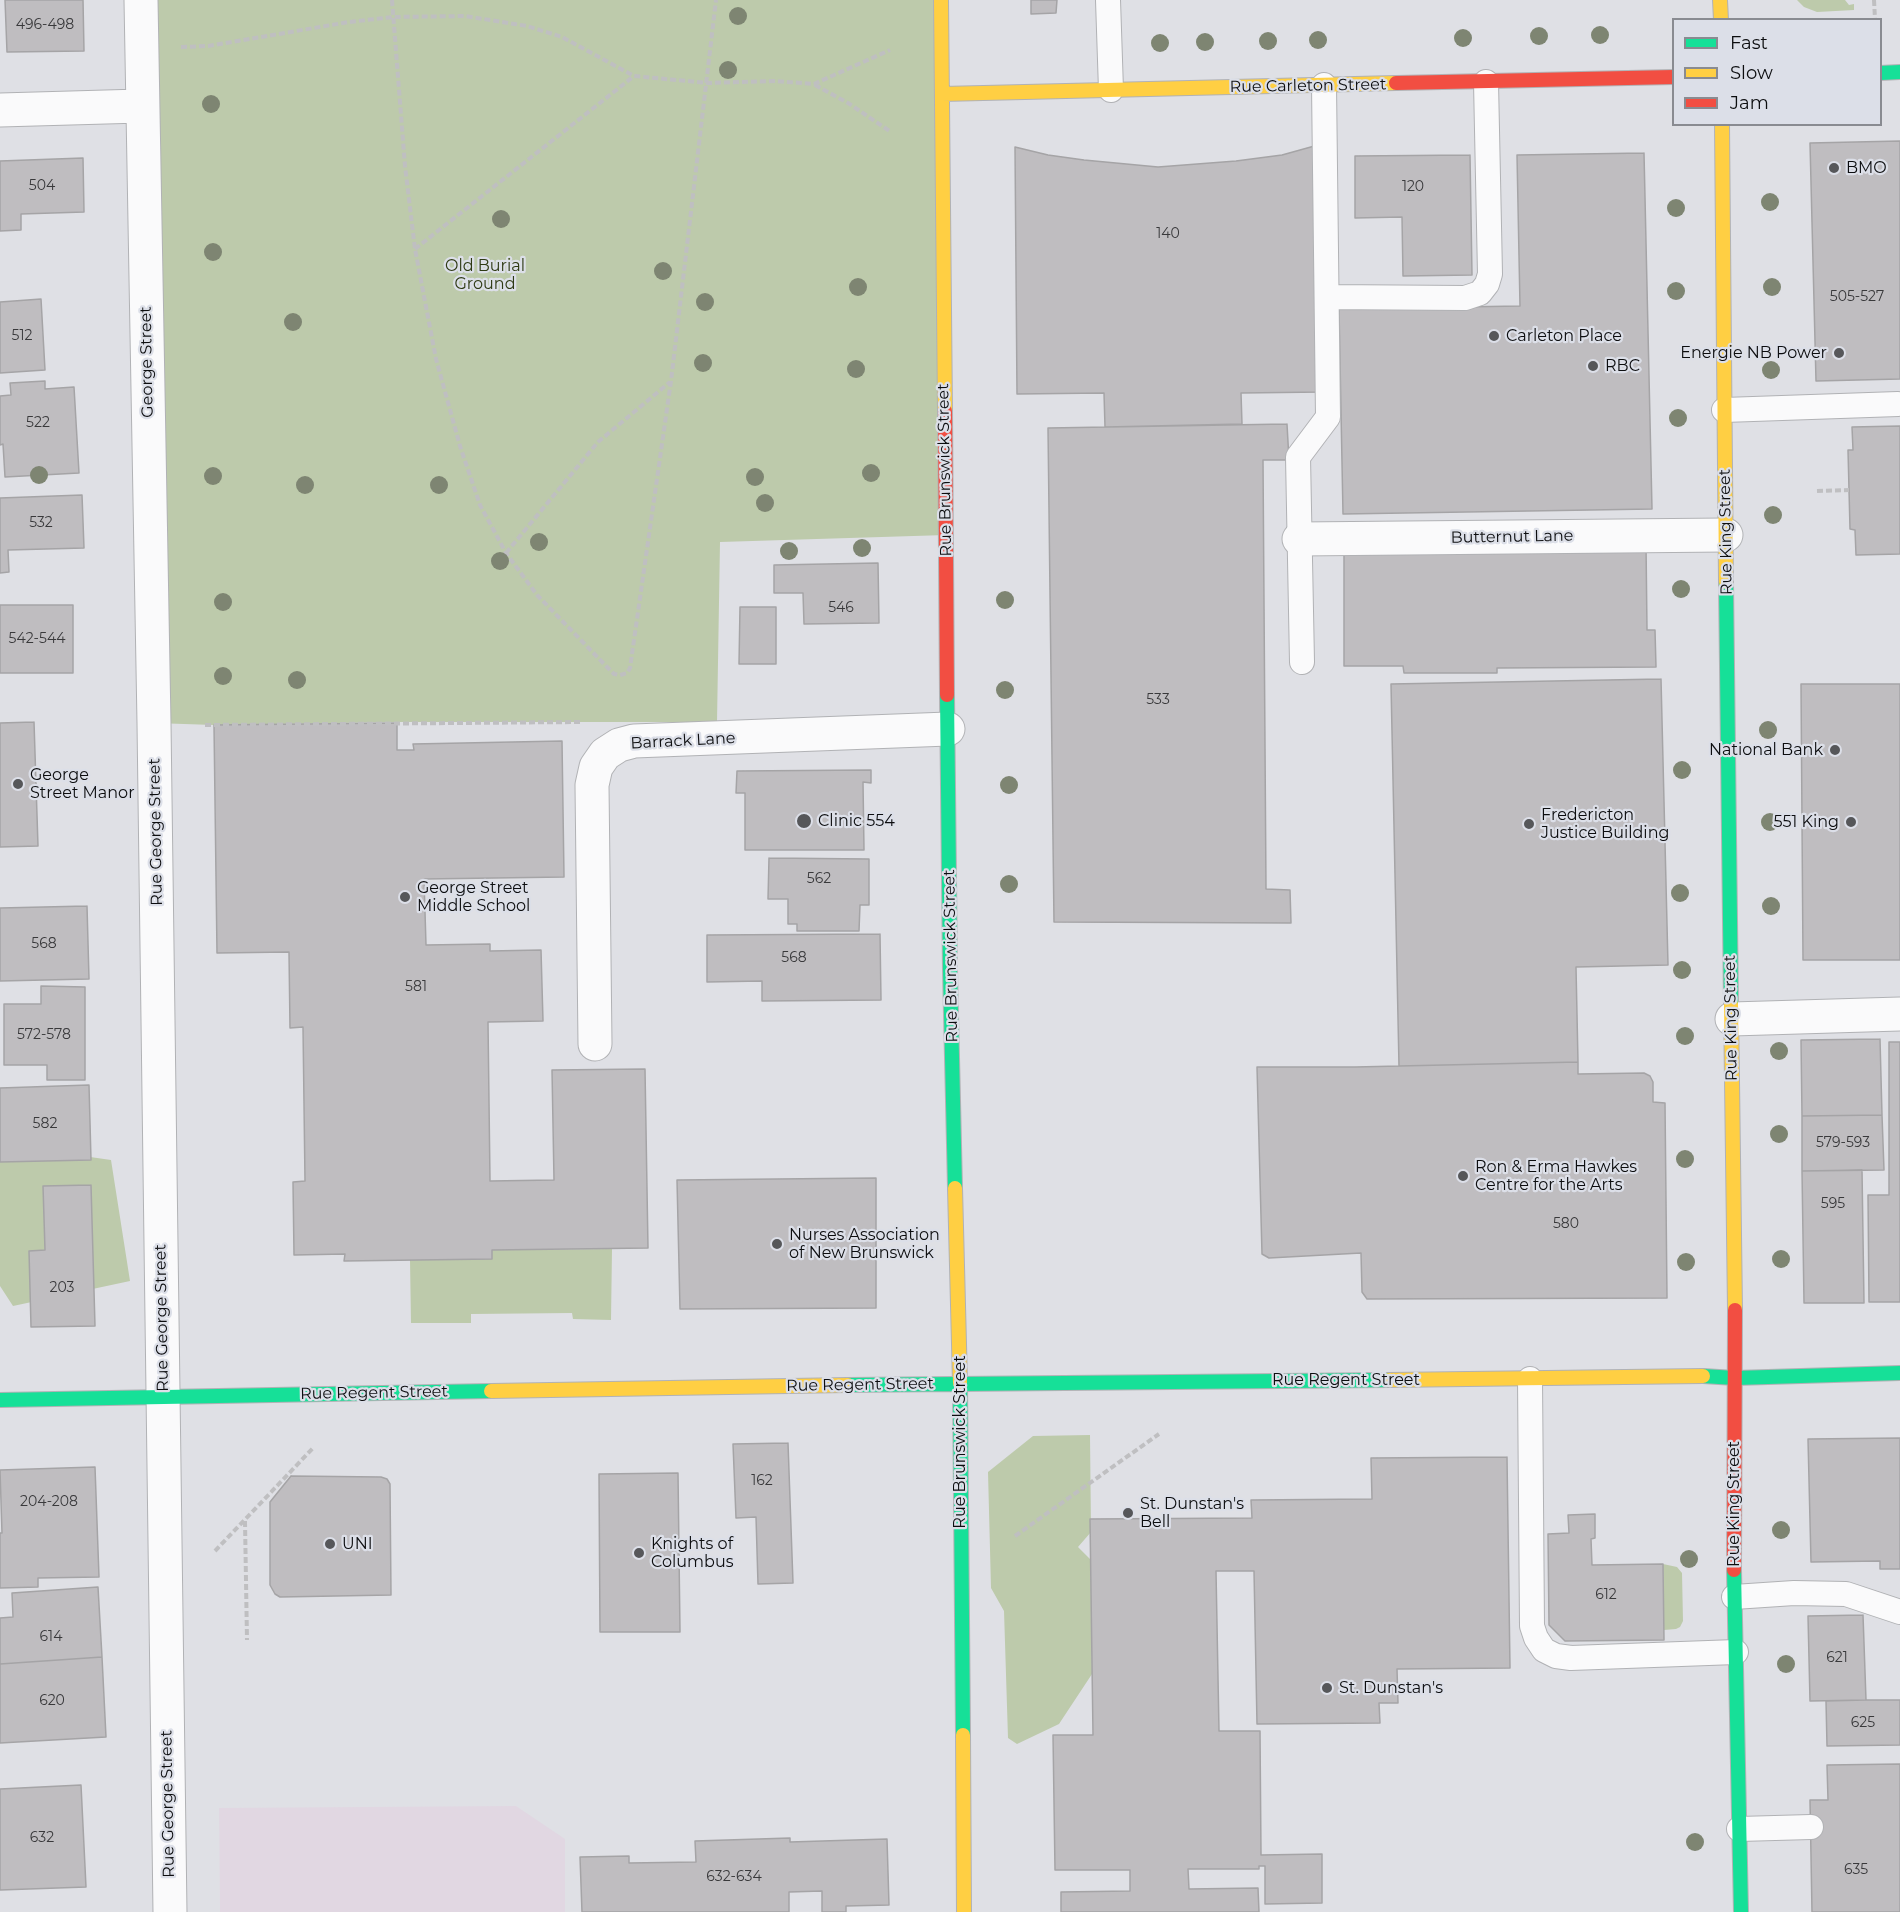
<!DOCTYPE html>
<html>
<head>
<meta charset="utf-8">
<style>
	body { margin:0 }
	#map { position:relative; width:1900px; height:1912px; overflow:hidden; background:#dfe0e5; font-family:Montserrat,sans-serif }
	canvas { display:block }
	.legend { position:absolute; left:1672px; top:18px; width:210px; height:108px; box-sizing:border-box; background:#dcdfe8; border:2px solid #898b91; margin:0; padding:8px 10px; list-style:none; font-size:18px; color:#0c0d0f }
	.legend li { display:flex; align-items:center; gap:12px; height:30px }
	.legend b { width:30px; border:2px solid #898b91 }
</style>
</head>
<body>
<div id="map">
<canvas width="1900" height="1912"></canvas>
<ul class="legend">
<li><b style="height:8px;background:#16e098"></b>Fast</li>
<li><b style="height:8px;background:#ffcf43"></b>Slow</li>
<li><b style="height:8px;background:#f24e42"></b>Jam</li>
</ul>
</div>
<script>
const ctx = document.querySelector('canvas').getContext('2d');
ctx.lineJoin = 'round';
function paint(path, color) {
  ctx.fillStyle = color;
  ctx.fill(path, 'evenodd');
}
function poly(rows) {
  const path = new Path2D();
  for (const r of rows) {
    path.moveTo(r[0], r[1]);
    for (let i = 2; i < r.length; i += 2) path.lineTo(r[i], r[i + 1]);
  }
  return path;
}
function stroke(path, color, width, dash) {
  ctx.strokeStyle = color;
  ctx.lineWidth = width;
  ctx.lineCap = dash ? 'butt' : 'round';
  ctx.setLineDash(dash || []);
  ctx.stroke(path);
}
function write(font, color, halo, rows, align = 'center') {
  ctx.font = font + ' Montserrat,sans-serif';
  ctx.lineWidth = 4.5;
  ctx.setLineDash([]);
  ctx.textBaseline = 'middle';
  ctx.strokeStyle = halo;
  ctx.fillStyle = color;
  for (const [text, x, y, turn = 0] of rows) {
    ctx.save();
    ctx.translate(x, y);
    ctx.rotate((+turn || 0) * Math.PI / 180);
    ctx.textAlign = isNaN(turn) ? turn : align;
    if (halo) ctx.strokeText(text, 0, 0);
    ctx.fillText(text, 0, 0);
    ctx.restore();
  }
}
const commercial = poly([
	[516,1806,565,1839,565,1912,220,1912,219,1808]
]);
const green = poly([
	[141,0,941,0,946,535,720,542,717,722,393,722,214,725,154,723],
	[1797,0,1845,0,1849,5,1854,4,1854,10,1817,12,1804,7],
	[0,1144,111,1160,130,1281,13,1306,0,1286],
	[612,1249,611,1320,573,1319,572,1313,471,1314,471,1323,411,1323,410,1259,492,1250],
	[1090,1435,1091,1532,1078,1547,1091,1560,1092,1674,1059,1724,1017,1744,1008,1738,1004,1611,991,1588,988,1472,1033,1436],
	[1663,1564,1677,1567,1682,1573,1683,1621,1680,1627,1676,1629,1664,1630]
]);
const building = poly([
	[5,0,83,0,84,51,7,52,5,0],
	[1031,0,1057,0,1056,13,1031,14,1031,0],
	[1900,141,1900,379,1816,381,1810,143,1900,141],
	[1318,145,1322,392,1241,393,1242,424,1105,427,1104,393,1017,394,1015,147,1048,155,1084,160,1158,167,1236,161,1282,155,1318,145],
	[1644,153,1652,509,1343,514,1339,309,1520,306,1517,155,1644,153],
	[1470,155,1472,275,1403,276,1402,217,1355,218,1355,156,1470,155],
	[83,158,84,212,21,214,21,230,0,231,0,161,83,158],
	[41,299,45,370,0,373,0,302,41,299],
	[45,381,45,389,74,387,79,473,5,477,3,444,0,445,0,396,11,395,10,383,45,381],
	[1287,424,1289,460,1263,460,1266,889,1290,890,1291,923,1054,922,1048,428,1287,424],
	[1900,426,1900,554,1856,555,1855,530,1850,529,1848,450,1853,450,1852,427,1900,426],
	[82,495,84,548,8,550,9,572,0,573,0,498,82,495],
	[1646,544,1647,630,1655,630,1656,667,1497,668,1497,673,1404,673,1403,666,1344,666,1344,545,1646,544],
	[878,563,879,623,804,624,803,593,774,593,774,565,878,563],
	[0,605,73,605,73,673,0,673,0,605],
	[740,607,776,607,776,664,739,664,740,607],
	[1661,679,1668,965,1576,967,1578,1062,1399,1066,1391,684,1661,679],
	[1801,684,1900,684,1900,960,1803,960,1801,684],
	[34,722,38,846,0,847,0,723,34,722],
	[397,723,397,750,414,750,413,744,562,741,564,877,424,879,426,945,490,944,490,951,541,950,543,1021,488,1022,490,1181,554,1180,552,1070,645,1069,648,1248,492,1250,492,1259,344,1261,345,1254,294,1255,293,1182,305,1181,303,1027,290,1028,289,952,217,953,214,725,397,723],
	[871,770,871,783,863,782,864,850,745,850,745,793,736,793,737,771,871,770],
	[769,858,869,859,869,905,860,905,859,931,797,931,797,924,788,924,788,899,768,899,769,858],
	[87,906,89,979,0,981,0,908,87,906],
	[880,934,881,1000,762,1001,762,981,707,982,707,935,880,934],
	[41,986,85,987,85,1080,47,1080,47,1065,4,1065,4,1004,41,1004,41,986],
	[1880,1039,1882,1115,1802,1116,1801,1040,1880,1039],
	[1889,1042,1900,1042,1900,1302,1869,1302,1868,1195,1889,1195,1889,1042],
	[1578,1062,1578,1074,1644,1073,1650,1076,1653,1082,1653,1102,1665,1103,1667,1298,1367,1299,1362,1292,1361,1253,1269,1258,1262,1254,1257,1067,1355,1067,1578,1062],
	[89,1085,91,1160,0,1162,0,1088,89,1085],
	[1882,1115,1884,1170,1802,1171,1802,1116,1882,1115],
	[1862,1170,1864,1303,1804,1303,1802,1171,1862,1170],
	[876,1178,876,1308,680,1309,677,1180,876,1178],
	[91,1185,95,1326,31,1327,29,1251,45,1250,43,1186,91,1185],
	[1900,1438,1900,1569,1880,1569,1880,1561,1811,1562,1808,1439,1900,1438],
	[788,1443,793,1583,758,1584,756,1517,736,1518,733,1444,788,1443],
	[1507,1457,1510,1668,1397,1669,1398,1703,1379,1703,1380,1723,1257,1724,1254,1571,1216,1571,1219,1731,1260,1731,1261,1855,1322,1854,1322,1903,1265,1904,1265,1866,1259,1866,1259,1869,1188,1869,1189,1889,1258,1888,1259,1912,1061,1912,1061,1892,1130,1891,1130,1870,1055,1870,1053,1735,1093,1735,1090,1519,1252,1518,1251,1500,1372,1499,1371,1458,1507,1457],
	[95,1467,99,1577,38,1578,38,1587,0,1588,0,1533,2,1533,0,1470,95,1467],
	[678,1473,680,1632,600,1632,599,1474,678,1473],
	[291,1476,381,1477,387,1479,390,1484,391,1595,280,1597,275,1594,270,1585,270,1502,291,1476],
	[1595,1514,1595,1538,1591,1539,1592,1565,1663,1564,1664,1640,1565,1641,1549,1625,1548,1534,1569,1533,1568,1515,1595,1514],
	[98,1587,102,1657,0,1664,0,1618,13,1617,12,1593,98,1587],
	[1863,1615,1866,1700,1810,1701,1808,1616,1863,1615],
	[102,1657,106,1737,0,1743,0,1664,102,1657],
	[1866,1700,1900,1700,1900,1745,1827,1746,1826,1701,1866,1700],
	[1900,1764,1900,1912,1812,1912,1810,1800,1828,1800,1827,1765,1900,1764],
	[81,1785,86,1887,0,1890,0,1789,81,1785],
	[790,1838,790,1842,887,1839,889,1905,846,1906,846,1912,822,1912,822,1891,789,1892,789,1912,582,1912,580,1857,629,1856,629,1863,696,1862,695,1841,790,1838]
]);
const path = poly([
	[392,0,405,166,415,249,436,359,460,446,480,505,506,553,537,595,608,668,614,674,620,675,627,673,630,668,671,381,716,0],
	[1874,0,1875,19],
	[181,47,208,46,349,22,393,17,465,16,527,26,562,37,634,76,708,83,775,81,814,84,890,50],
	[815,85,848,103,891,132],
	[415,249,634,76],
	[1817,491,1849,490],
	[506,553,598,442,670,382],
	[205,725,582,722],
	[245,1521,247,1640],
	[1015,1536,1159,1434],
	[215,1551,314,1447]
]);
const lane = poly([
	[1108,0,1111,90],
	[1327,297,1465,298,1480,293,1487,284,1490,274,1486,82],
	[1724,410,1898,404],
	[1302,662,1298,457,1328,417,1324,85],
	[1530,1379,1532,1626,1536,1638,1544,1650,1556,1656,1571,1658,1736,1652],
	[1734,1597,1794,1593,1846,1594,1900,1612],
	[1739,1829,1811,1827]
]);
const street = poly([
	[141,0,154,723,170,1912],
	[0,110,141,106],
	[1299,539,1726,535],
	[1732,1019,1900,1014],
	[595,1044,592,785,596,767,605,754,619,745,634,741,948,729]
]);
const fast = poly([
	[1880,73,1900,72],
	[1726,582,1731,1004],
	[947,695,950,970,955,1188],
	[1703,1376,1735,1378,1900,1373],
	[960,1383,963,1735],
	[848,1385,1389,1380],
	[0,1400,491,1391],
	[1734,1570,1741,1912]
]);
const slow = poly([
	[941,0,945,411],
	[1720,0,1721,20],
	[942,94,1396,83],
	[1722,124,1726,582],
	[1731,1004,1735,1310],
	[955,1188,960,1383],
	[1389,1380,1703,1376],
	[491,1391,848,1385],
	[963,1735,964,1912]
]);
const jam = poly([
	[1396,83,1674,77],
	[945,411,947,695],
	[1734,1570,1735,1310]
]);
const trees = [
	[738,16],
	[1600,35],
	[1539,36],
	[1463,38],
	[1318,40],
	[1268,41],
	[1205,42],
	[1160,43],
	[728,70],
	[211,104],
	[1770,202],
	[1676,208],
	[501,219],
	[213,252],
	[663,271],
	[858,287],
	[1772,287],
	[1676,291],
	[705,302],
	[293,322],
	[703,363],
	[856,369],
	[1771,370],
	[1678,418],
	[871,473],
	[39,475],
	[213,476],
	[755,477],
	[305,485],
	[439,485],
	[765,503],
	[1773,515],
	[539,542],
	[862,548],
	[789,551],
	[500,561],
	[1681,589],
	[1005,600],
	[223,602],
	[223,676],
	[297,680],
	[1005,690],
	[1768,730],
	[1682,770],
	[1009,785],
	[1770,822],
	[1009,884],
	[1680,893],
	[1771,906],
	[1682,970],
	[1685,1036],
	[1779,1051],
	[1779,1134],
	[1685,1159],
	[1781,1259],
	[1686,1262],
	[1781,1530],
	[1689,1559],
	[1786,1664],
	[1695,1842]
];
const markers = [
	[1834,168,6,"#56575a"],
	[1494,336,6,"#56575a"],
	[1839,353,6,"#56575a"],
	[1593,366,6,"#56575a"],
	[1835,750,6,"#56575a"],
	[18,784,6,"#56575a"],
	[804,821,8,"#56575a"],
	[1851,822,6,"#56575a"],
	[1529,824,6,"#56575a"],
	[405,897,6,"#56575a"],
	[1463,1176,6,"#56575a"],
	[777,1244,6,"#56575a"],
	[1128,1513,6,"#56575a"],
	[330,1544,6,"#56575a"],
	[639,1553,6,"#56575a"],
	[1327,1688,6,"#56575a"]
];
const numberNames = [
	["496-498",45,25],
	["504",42,186],
	["120",1413,187],
	["140",1168,234],
	["505-527",1857,297],
	["512",22,336],
	["522",38,423],
	["532",41,523],
	["546",841,608],
	["542-544",37,639],
	["533",1158,700],
	["562",819,879],
	["568",44,944],
	["568",794,958],
	["581",416,987],
	["572-578",44,1035],
	["582",45,1124],
	["579-593",1843,1143],
	["595",1833,1204],
	["580",1566,1224],
	["203",62,1288],
	["162",762,1481],
	["204-208",49,1502],
	["612",1606,1595],
	["614",51,1637],
	["621",1837,1658],
	["620",52,1701],
	["625",1863,1723],
	["632",42,1838],
	["635",1856,1870],
	["632-634",734,1877]
];
const streetNames = [
	["Rue Carleton Street",1308,86,-1],
	["George Street",147,362,-91],
	["Rue Brunswick Street",945,470,-91],
	["Rue King Street",1726,532,-91],
	["Butternut Lane",1512,537,-1],
	["Barrack Lane",683,741,-3],
	["Rue George Street",156,832,-91],
	["Rue Brunswick Street",951,956,-91],
	["Rue King Street",1731,1018,-91],
	["Rue George Street",162,1318,-91],
	["Rue Regent Street",1346,1380],
	["Rue Regent Street",860,1385,-1],
	["Rue Regent Street",374,1393,-1],
	["Rue Brunswick Street",960,1442,-90],
	["Rue King Street",1734,1504,-90],
	["Rue George Street",168,1804,-91]
];
const poiNames = [
	["BMO",1846,168],
	["Carleton Place",1506,336],
	["Energie NB Power",1827,353,"right"],
	["RBC",1605,366],
	["National Bank",1823,750,"right"],
	["George",30,775],
	["Street Manor",30,793],
	["Fredericton",1541,815],
	["Justice Building",1541,833],
	["Clinic 554",818,821],
	["551 King",1839,822,"right"],
	["George Street",417,888],
	["Middle School",417,906],
	["Ron & Erma Hawkes",1475,1167],
	["Centre for the Arts",1475,1185],
	["Nurses Association",789,1235],
	["of New Brunswick",789,1253],
	["St. Dunstan's",1140,1504],
	["Bell",1140,1522],
	["UNI",342,1544],
	["Knights of",651,1544],
	["Columbus",651,1562],
	["St. Dunstan's",1339,1688]
];
const parkNames = [
	["Old Burial",485,266],
	["Ground",485,284]
];
paint(commercial, '#e1d7e2');
paint(green, '#bdcaab');
paint(building, '#bfbdc0');
stroke(building, '#a5a4a6', 1.5);
stroke(lane, '#b1b2b5', 26);
stroke(street, '#b1b2b5', 35);
stroke(fast, '#b1b2b5', 16);
stroke(slow, '#b1b2b5', 16);
stroke(jam, '#b1b2b5', 16);
stroke(path, '#bfbfc1', 4, [6, 3]);
stroke(lane, '#fafafb', 24);
stroke(street, '#fafafb', 33);
stroke(fast, '#16e098', 14);
stroke(slow, '#ffcf43', 14);
stroke(jam, '#f24e42', 14);
ctx.fillStyle = '#7e8572';
for (const [x, y] of trees) {
  ctx.beginPath();
  ctx.arc(x, y, 9, 0, 2 * Math.PI);
  ctx.fill();
}
for (const [x, y, r, color] of markers) {
  const dot = new Path2D();
  dot.arc(x, y, r, 0, 2 * Math.PI);
  ctx.fillStyle = color;
  ctx.fill(dot);
  stroke(dot, '#dcdfe8', 2);
}
write('14px', '#39393b', null, numberNames);
write('16px', '#0c0d0f', '#dcdfe8', streetNames);
write('16px', '#0c0d0f', '#dcdfe8', poiNames, 'left');
write('16px', '#2e3a13', '#dcdfe8', parkNames);
</script>
</body>
</html>
